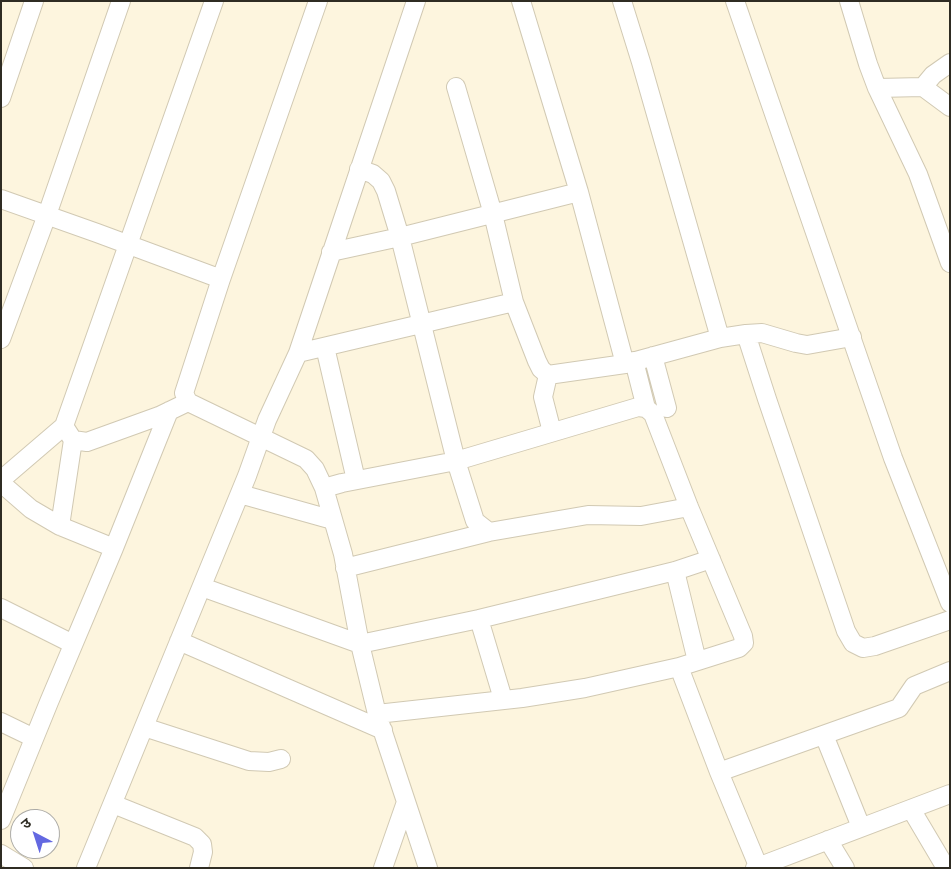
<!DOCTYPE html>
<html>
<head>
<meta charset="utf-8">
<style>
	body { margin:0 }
	#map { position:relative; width:951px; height:869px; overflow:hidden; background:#fdf5de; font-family:"PT Serif","Noto Sans Devanagari",serif }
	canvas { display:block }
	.frame { position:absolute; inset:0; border:2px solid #2f2c23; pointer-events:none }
	.north { position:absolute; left:10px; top:809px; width:50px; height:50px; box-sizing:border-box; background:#fff; border:1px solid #acaba7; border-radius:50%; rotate:320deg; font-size:14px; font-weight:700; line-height:20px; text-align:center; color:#2f2c23 }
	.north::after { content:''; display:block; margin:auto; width:18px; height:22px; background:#6368e1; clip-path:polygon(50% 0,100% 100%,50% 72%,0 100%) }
</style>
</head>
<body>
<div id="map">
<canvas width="951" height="869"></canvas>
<div class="frame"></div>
<div class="north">उ</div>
</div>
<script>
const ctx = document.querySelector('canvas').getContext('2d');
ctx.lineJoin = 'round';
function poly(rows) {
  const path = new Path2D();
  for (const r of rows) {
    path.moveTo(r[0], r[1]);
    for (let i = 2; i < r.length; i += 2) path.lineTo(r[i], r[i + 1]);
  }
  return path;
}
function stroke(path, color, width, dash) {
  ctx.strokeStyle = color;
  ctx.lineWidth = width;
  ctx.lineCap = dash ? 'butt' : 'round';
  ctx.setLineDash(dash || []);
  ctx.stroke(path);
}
const minor = poly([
	[735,1,893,458,950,603],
	[849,1,868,64,877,88,918,174,950,263],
	[456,87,493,214,514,302],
	[923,87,950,107],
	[877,88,923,87,933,75,950,63],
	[1,98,34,1],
	[359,169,373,174,381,181,386,191,400,237,456,461,475,521,489,532,588,515,641,516,689,507],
	[579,192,625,364],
	[1,199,97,233,221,279,184,393,188,402,306,459,315,469,324,488],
	[331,252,400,237,579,192,521,1],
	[221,279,318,1],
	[746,334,767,399,846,631,853,643,863,648,875,646,950,620],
	[720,338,746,334,762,333,796,343,807,345,852,337],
	[1,339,47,215,121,1],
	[325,347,356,480],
	[298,353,514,302,537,361,541,369,548,375,625,364,720,338,641,62,622,1],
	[653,356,667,408],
	[634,361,646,408],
	[548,375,543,397,552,432],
	[188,402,159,416,87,442,73,440,64,426,214,1],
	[73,440,60,526,114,548,169,411],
	[1,480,64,426],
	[1,483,31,509,60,526],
	[240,494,333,520],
	[345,568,489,532],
	[675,571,697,661],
	[202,587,360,644,479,619],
	[1,608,73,644],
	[179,641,383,730],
	[503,699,479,619,675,571,711,559],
	[377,714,360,644,343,554,324,488,342,483,456,461,638,407,646,408,653,414,689,507,743,636,744,643,739,648,679,667],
	[1,722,34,738],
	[144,727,249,761,269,762,281,759],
	[824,735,861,827],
	[113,804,195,837,202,844,203,852,199,868],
	[911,809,946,868],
	[1,820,49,702,114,548],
	[828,840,845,868],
	[1,854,24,868],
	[86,868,247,476,267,420,298,353,416,1],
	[383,868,406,802],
	[428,868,377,714,522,698,585,688,679,667,719,772],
	[755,868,950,794],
	[759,868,719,772,899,708,914,686,950,671]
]);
stroke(minor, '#d1c9b3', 20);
stroke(minor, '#fff', 18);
</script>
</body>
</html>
